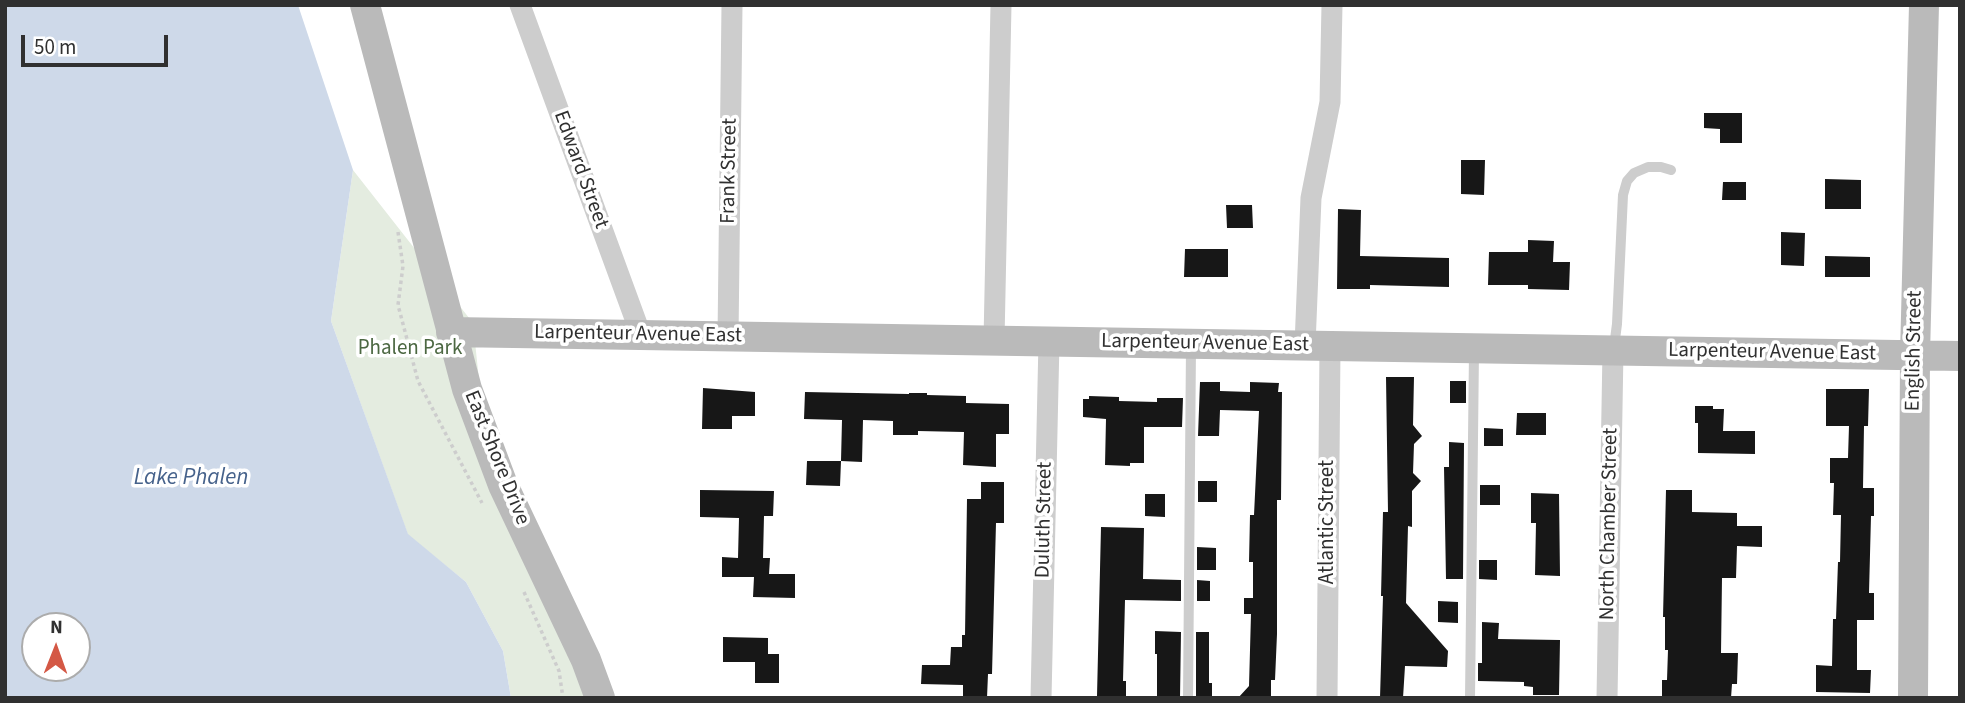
<!DOCTYPE html>
<html>
<head>
<meta charset="utf-8">
<style>
	body { margin:0 }
	#map { position:relative; width:1965px; height:703px; overflow:hidden; background:#fff; font-family:"Source Sans 3",sans-serif }
	canvas { display:block }
	.frame { position:absolute; inset:0; border:7px solid #303030; pointer-events:none }
	.north { position:absolute; left:21px; top:612px; width:70px; height:70px; box-sizing:border-box; background:#fff; border:2px solid #acacac; border-radius:50%; rotate:1deg; font-size:19px; font-weight:700; line-height:28px; text-align:center; color:#303030 }
	.north::after { content:''; display:block; margin:auto; width:24px; height:32px; background:#d45845; clip-path:polygon(50% 0,100% 100%,50% 72%,0 100%) }
	.scale { position:absolute; left:21px; top:35px; width:147px; height:32px; box-sizing:border-box; border:4px solid #303030; border-top:0; padding-left:9px; font-size:21px; line-height:24px; white-space:nowrap; color:#303030; -webkit-text-stroke:5px #fff; paint-order:stroke }
</style>
</head>
<body>
<div id="map">
<canvas width="1965" height="703"></canvas>
<div class="frame"></div>
<div class="north">N</div>
<div class="scale">50 m</div>
</div>
<script>
const ctx = document.querySelector('canvas').getContext('2d');
ctx.lineJoin = 'round';
function paint(path, color) {
  ctx.fillStyle = color;
  ctx.fill(path, 'evenodd');
}
function poly(rows) {
  const path = new Path2D();
  for (const r of rows) {
    path.moveTo(r[0], r[1]);
    for (let i = 2; i < r.length; i += 2) path.lineTo(r[i], r[i + 1]);
  }
  return path;
}
function stroke(path, color, width, dash) {
  ctx.strokeStyle = color;
  ctx.lineWidth = width;
  ctx.lineCap = dash ? 'butt' : 'round';
  ctx.setLineDash(dash || []);
  ctx.stroke(path);
}
function write(font, color, halo, rows, align = 'center') {
  ctx.font = font + ' "Source Sans 3",sans-serif';
  ctx.lineWidth = 7;
  ctx.setLineDash([]);
  ctx.textBaseline = 'middle';
  ctx.strokeStyle = halo;
  ctx.fillStyle = color;
  for (const [text, x, y, turn = 0] of rows) {
    ctx.save();
    ctx.translate(x, y);
    ctx.rotate((+turn || 0) * Math.PI / 180);
    ctx.textAlign = isNaN(turn) ? turn : align;
    if (halo) ctx.strokeText(text, 0, 0);
    ctx.fillText(text, 0, 0);
    ctx.restore();
  }
}
const green = poly([
	[353,170,473,323,490,484,580,672,584,698,511,698,503,651,466,582,408,535,331,321]
]);
const water = poly([
	[5,5,298,5,353,170,331,321,408,534,466,582,503,651,511,698,5,698],
	[35,626,77,626,77,668,35,668]
]);
const building = poly([
	[1704,113,1742,113,1742,143,1720,143,1720,129,1704,128],
	[1461,160,1485,160,1484,195,1461,194],
	[1825,179,1861,180,1861,209,1825,209],
	[1723,182,1746,182,1746,200,1722,200],
	[1226,205,1252,205,1253,228,1227,228],
	[1338,209,1361,210,1360,256,1449,258,1449,287,1370,285,1370,289,1337,289],
	[1781,232,1805,233,1804,266,1781,265],
	[1528,240,1554,241,1553,262,1570,262,1569,290,1528,289,1528,285,1488,285,1489,252,1528,252],
	[1185,249,1228,249,1228,277,1184,277],
	[1825,256,1870,257,1870,277,1825,277],
	[1386,377,1414,377,1413,425,1422,436,1414,444,1413,473,1421,481,1412,491,1412,527,1408,526,1406,603,1448,651,1447,667,1405,666,1403,698,1380,698,1383,596,1381,596,1383,512,1388,512],
	[1450,381,1466,381,1466,403,1450,403],
	[1200,382,1220,382,1220,391,1250,392,1250,382,1279,383,1278,392,1282,392,1281,500,1277,500,1277,634,1275,680,1271,680,1271,698,1238,698,1249,686,1251,614,1244,614,1244,598,1253,598,1253,562,1249,562,1250,515,1254,515,1259,411,1220,410,1219,436,1198,436],
	[703,388,755,392,755,416,732,416,732,429,702,429],
	[1826,389,1869,389,1868,426,1864,426,1863,488,1874,488,1874,516,1871,516,1869,593,1874,593,1874,620,1857,620,1857,670,1871,670,1870,693,1816,692,1816,665,1832,666,1833,619,1836,619,1838,562,1840,562,1841,515,1833,515,1834,483,1830,483,1830,458,1848,458,1849,426,1826,426],
	[805,392,909,394,909,393,927,393,927,395,966,396,966,403,1009,404,1009,434,996,434,996,467,963,465,964,432,918,431,918,435,893,435,893,421,863,420,862,462,841,461,842,420,804,419],
	[1089,396,1119,397,1119,401,1157,402,1157,398,1183,398,1182,427,1144,427,1144,463,1130,463,1130,466,1105,465,1106,419,1083,417,1083,399,1089,399],
	[1695,406,1713,406,1713,409,1724,409,1723,431,1755,431,1755,454,1698,453,1698,423,1695,423],
	[1517,413,1546,413,1546,435,1516,435],
	[1484,428,1503,429,1503,446,1484,446],
	[1449,442,1464,443,1463,579,1446,579,1444,467,1449,467],
	[807,461,841,461,840,486,806,485],
	[1198,481,1217,481,1217,502,1198,502],
	[981,482,1004,482,1004,523,996,523,992,674,988,674,987,698,963,698,963,685,921,684,922,665,950,665,951,647,962,647,962,635,965,635,967,499,981,499],
	[1480,485,1500,485,1500,505,1480,505],
	[700,490,774,491,773,516,764,516,763,558,770,558,769,574,795,574,795,598,753,597,754,577,722,577,722,557,738,558,739,518,700,517],
	[1666,490,1692,490,1692,512,1737,513,1737,526,1762,526,1762,547,1737,546,1736,578,1722,578,1721,653,1738,653,1737,684,1732,684,1731,698,1662,698,1662,680,1667,680,1668,650,1665,650,1665,617,1663,617],
	[1531,493,1559,494,1560,576,1535,575,1536,523,1531,523],
	[1145,494,1165,494,1165,517,1145,516],
	[1101,527,1144,528,1143,579,1181,580,1181,601,1125,600,1123,681,1126,681,1126,698,1100,698,1097,696],
	[1197,547,1216,548,1216,570,1197,570],
	[1479,560,1497,560,1497,580,1479,579],
	[1197,580,1210,581,1210,601,1197,601],
	[1438,601,1458,602,1458,623,1438,622],
	[1482,622,1499,623,1498,639,1560,640,1559,695,1533,695,1533,687,1524,686,1524,682,1478,681,1478,663,1482,663],
	[1155,631,1181,632,1180,698,1157,698,1157,654,1155,654],
	[1196,632,1209,632,1209,683,1212,683,1212,698,1196,698],
	[723,637,768,638,768,654,779,654,779,683,755,683,755,662,723,662]
]);
const path = poly([
	[398,232,403,266,398,305,418,381,482,503],
	[524,592,559,671,563,698]
]);
const lane = poly([
	[1614,347,1617,324,1623,195,1627,181,1634,173,1648,167,1661,167,1671,170],
	[1188,698,1191,346],
	[1470,698,1474,351]
]);
const street = poly([
	[520,5,641,335],
	[728,337,732,5],
	[994,340,1001,5],
	[1305,345,1311,198,1330,102,1332,5],
	[1041,698,1049,341],
	[1327,698,1330,346],
	[1607,698,1613,350]
]);
const secondary = poly([
	[365,5,467,389,503,485,586,660,600,698],
	[451,332,1960,356],
	[1913,698,1915,355,1924,5]
]);
const streetNames = [
	["Edward Street",580,170,70],
	["Frank Street",730,171,-89],
	["Larpenteur Avenue East",638,335,1],
	["Larpenteur Avenue East",1205,344,1],
	["English Street",1915,351,-89],
	["Larpenteur Avenue East",1772,353,1],
	["East Shore Drive",496,458,68],
	["Duluth Street",1045,520,-89],
	["Atlantic Street",1328,522,-90],
	["North Chamber Street",1610,524,-89]
];
const parkNames = [
	["Phalen Park",410,349]
];
const waterNames = [
	["Lake Phalen",191,479]
];
paint(green, '#e4ece0');
paint(water, '#ced9e9');
paint(building, '#171717');
stroke(path, '#cdcdcd', 3.5, [3.5, 3.5]);
stroke(lane, '#cdcdcd', 10);
stroke(street, '#cdcdcd', 21);
stroke(secondary, '#bababa', 30);
write('21px', '#303030', '#fff', streetNames);
write('21px', '#4c6842', '#fff', parkNames);
write('italic 23px', '#46628b', '#fff', waterNames);
</script>
</body>
</html>
